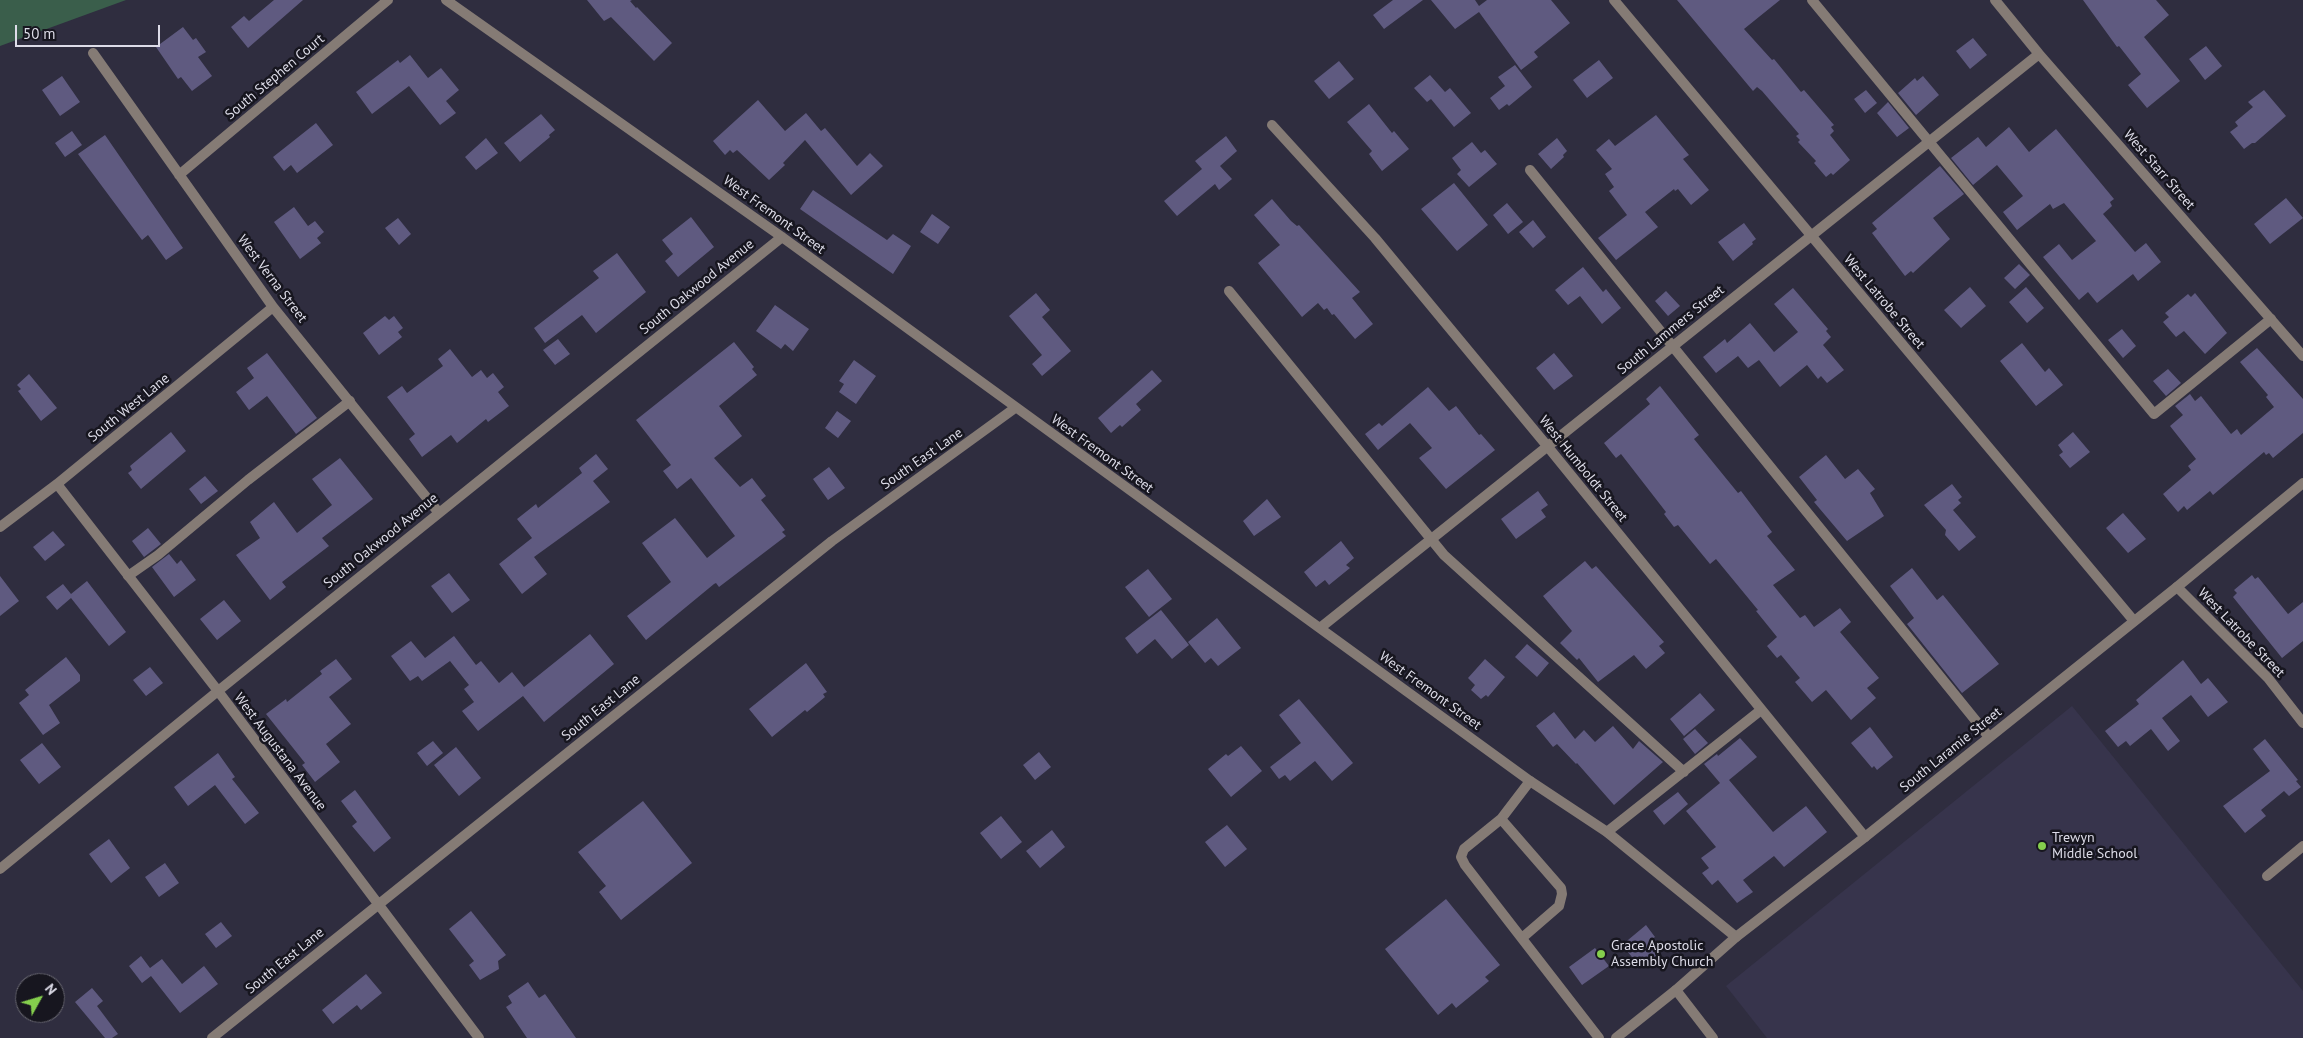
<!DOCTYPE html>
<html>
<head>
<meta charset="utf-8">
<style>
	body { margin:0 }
	#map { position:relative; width:2303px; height:1038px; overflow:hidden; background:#2f2d3f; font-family:"PT Sans",sans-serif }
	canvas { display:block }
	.north { position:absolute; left:15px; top:973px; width:50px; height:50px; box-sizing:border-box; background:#17161f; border:1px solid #66656f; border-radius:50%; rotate:51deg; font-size:14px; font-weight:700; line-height:20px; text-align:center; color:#dddce8 }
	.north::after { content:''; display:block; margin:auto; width:18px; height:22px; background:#85cf4d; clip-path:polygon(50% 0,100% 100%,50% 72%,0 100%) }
	.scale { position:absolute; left:15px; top:25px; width:145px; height:22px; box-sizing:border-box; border:2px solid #dddce8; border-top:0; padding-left:6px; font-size:15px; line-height:18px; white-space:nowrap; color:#dddce8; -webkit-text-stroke:4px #17161f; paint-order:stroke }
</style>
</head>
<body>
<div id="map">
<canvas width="2303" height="1038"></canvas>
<div class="north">N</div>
<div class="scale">50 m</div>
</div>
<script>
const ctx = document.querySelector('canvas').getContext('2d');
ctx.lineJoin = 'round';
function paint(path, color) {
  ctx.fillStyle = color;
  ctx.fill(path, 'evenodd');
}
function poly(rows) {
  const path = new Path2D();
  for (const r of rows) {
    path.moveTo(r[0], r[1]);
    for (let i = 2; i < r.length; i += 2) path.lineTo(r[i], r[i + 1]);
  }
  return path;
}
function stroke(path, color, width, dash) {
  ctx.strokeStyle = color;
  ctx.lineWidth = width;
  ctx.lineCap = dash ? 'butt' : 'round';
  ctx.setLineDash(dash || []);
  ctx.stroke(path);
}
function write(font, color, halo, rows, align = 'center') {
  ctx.font = font + ' "PT Sans",sans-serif';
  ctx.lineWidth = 5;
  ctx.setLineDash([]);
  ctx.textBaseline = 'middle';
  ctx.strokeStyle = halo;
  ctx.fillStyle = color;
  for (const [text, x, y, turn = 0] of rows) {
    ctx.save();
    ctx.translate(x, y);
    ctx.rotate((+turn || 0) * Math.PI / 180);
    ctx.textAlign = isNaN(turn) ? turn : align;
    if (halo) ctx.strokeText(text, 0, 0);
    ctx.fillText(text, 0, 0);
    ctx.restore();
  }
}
const built = poly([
	[2072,706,2303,991,2303,1038,1767,1038,1726,986]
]);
const green = poly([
	[0,0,126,0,0,46]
]);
const building = poly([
	[274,0,303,0,248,48,231,27,244,16,249,21],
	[587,0,632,0,630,1,636,8,637,7,672,43,654,61,611,17,604,21],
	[1393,0,1423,0,1384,29,1373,15],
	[1431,0,1475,0,1479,6,1487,0,1551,0,1570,23,1534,52,1538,57,1521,70,1479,12,1455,29],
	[1677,0,1780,0,1744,29,1772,60,1774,59,1801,92,1804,90,1834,125,1831,127,1834,131,1830,135,1850,160,1833,175,1831,173,1826,177,1814,163,1816,161,1798,142,1800,140,1796,136,1799,134,1762,91,1757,87,1753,91],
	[2083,0,2156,0,2169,15,2144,37,2180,81,2147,108,2128,85,2141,74,2119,46,2117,47],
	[183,27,193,40,196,38,206,52,198,57,212,76,192,91,181,77,178,79,156,47],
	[1973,38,1987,55,1970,69,1956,51],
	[2206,46,2222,66,2205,80,2189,59],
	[410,55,428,78,441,68,459,90,446,101,456,113,440,125,409,86,372,114,356,92,398,60,400,63],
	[1599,60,1613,78,1587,98,1573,80],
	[1339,61,1354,79,1329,99,1314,81],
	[1515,65,1532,87,1509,106,1507,104,1499,110,1490,98,1505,86,1498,77],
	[1430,75,1445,92,1450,88,1471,113,1454,127,1431,99,1427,102,1414,88],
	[62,76,80,102,60,116,42,90],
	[1923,76,1939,95,1916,115,1898,93,1915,78,1917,81],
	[1866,90,1877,103,1865,113,1854,99],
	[2264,90,2286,116,2255,143,2252,143,2244,149,2230,132,2238,126,2235,122,2253,107,2248,102],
	[758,100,785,131,806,113,821,131,825,128,857,166,870,153,883,166,851,195,805,140,783,163,785,165,769,180,737,150,733,153,730,150,725,155,713,141],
	[1888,102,1909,128,1897,137,1877,113],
	[1369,104,1392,133,1394,131,1409,149,1382,171,1369,154,1372,151,1347,122],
	[541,114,555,130,549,135,550,137,520,162,504,143],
	[1656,115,1689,155,1683,159,1709,190,1691,205,1678,189,1675,191,1674,189,1645,212,1658,227,1616,260,1598,238,1627,215,1609,191,1614,187,1605,174,1612,169,1596,150,1609,139,1615,146],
	[316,123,333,145,297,173,291,165,284,171,273,157],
	[2009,127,2029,152,2056,129,2114,199,2110,202,2112,206,2103,214,2135,252,2146,243,2161,262,2138,281,2133,274,2097,303,2088,292,2079,300,2043,257,2059,244,2072,260,2096,241,2064,203,2053,209,2050,204,2017,230,2003,212,2023,196,1997,165,1973,185,1951,158,1978,137,1986,147],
	[72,131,82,145,65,157,55,143],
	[105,135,183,248,166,260,148,235,142,240,78,154],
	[1226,136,1237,151,1220,166,1232,179,1219,190,1215,184,1177,216,1164,201,1202,169,1195,161],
	[486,138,498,153,476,170,465,157],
	[1557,138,1567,151,1563,155,1564,157,1551,169,1538,154],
	[1472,142,1481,153,1485,150,1497,164,1469,187,1457,174,1461,170,1452,158],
	[1940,166,1964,194,1933,218,1950,239,1913,273,1911,271,1905,276,1872,233,1877,229,1872,223],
	[1454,183,1488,225,1457,251,1421,209],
	[813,190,887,240,893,234,911,246,893,274,800,209],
	[2286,198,2303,218,2270,244,2254,224],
	[1272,199,1291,221,1297,226,1299,225,1360,292,1352,298,1373,324,1355,339,1334,314,1332,315,1327,308,1324,310,1318,303,1302,317,1258,263,1280,245,1254,215],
	[1507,203,1523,222,1508,234,1493,215],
	[294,207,308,226,315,221,324,232,317,238,321,243,300,259,274,222],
	[932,214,950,227,938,244,920,232],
	[691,217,714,247,678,277,665,261,673,254,662,240],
	[398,218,411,234,399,245,385,228],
	[1533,220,1546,237,1533,248,1519,232],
	[1744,223,1756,239,1752,242,1753,244,1733,261,1718,242],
	[617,253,646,292,596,333,582,315,545,343,534,328,599,278,593,271],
	[2019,264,2030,275,2015,289,2004,278],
	[1583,267,1603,292,1606,289,1621,308,1602,324,1580,296,1568,305,1555,290],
	[1970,287,1986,306,1961,328,1944,310],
	[2026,287,2044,308,2027,323,2009,302],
	[1793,288,1828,329,1826,331,1831,337,1823,345,1844,370,1827,383,1821,376,1818,379,1807,365,1780,387,1759,360,1748,368,1738,356,1716,373,1703,357,1725,339,1727,343,1750,323,1774,352,1798,332,1774,304],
	[1666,291,1680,306,1668,316,1655,301],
	[1036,293,1050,310,1042,317,1071,351,1042,376,1032,364,1042,355,1009,316],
	[2195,293,2227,333,2205,354,2184,331,2176,337,2163,322,2169,317,2165,313,2188,294,2191,297],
	[775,305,809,329,793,351,785,344,781,349,756,331],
	[385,316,389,320,394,316,403,328,398,332,402,337,379,355,363,333],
	[2122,329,2136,346,2123,358,2108,340],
	[558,339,570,354,555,365,543,350],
	[734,342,754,367,752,369,757,375,719,406,742,436,714,458,740,487,752,478,766,496,761,500,785,530,782,532,786,536,719,587,716,583,714,584,646,640,627,616,671,582,642,543,675,518,707,558,735,536,691,478,677,489,663,471,671,465,636,420],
	[2022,343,2045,372,2049,368,2063,385,2036,406,2000,361],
	[2257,348,2303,399,2303,433,2273,458,2269,453,2266,455,2264,452,2213,495,2210,491,2187,510,2184,506,2178,512,2163,494,2191,470,2188,466,2196,459,2170,426,2183,415,2175,406,2190,394,2195,401,2201,396,2231,434,2237,429,2241,435,2274,407,2266,397,2268,395,2240,362],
	[450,349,472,377,481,370,487,378,493,373,504,387,498,392,509,406,488,422,486,419,457,443,451,435,422,457,409,439,415,434,387,397,402,386,407,393,443,366,438,359],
	[267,353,317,418,296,434,267,396,249,410,236,392,254,378,247,368],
	[1554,353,1573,376,1554,390,1536,368],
	[854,360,876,376,856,404,839,392,844,384,839,381],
	[2168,369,2181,383,2166,396,2153,381],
	[1152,370,1162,381,1136,404,1141,410,1122,427,1120,425,1111,433,1098,418],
	[29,374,57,408,41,421,18,391,21,389,17,385],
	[1660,386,1699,435,1694,439,1738,493,1741,491,1772,532,1767,536,1795,570,1773,585,1800,618,1805,615,1814,627,1840,608,1851,622,1840,632,1879,678,1867,688,1876,698,1851,720,1826,690,1812,702,1795,682,1800,678,1781,655,1777,658,1767,646,1777,637,1756,611,1758,610,1716,559,1710,564,1678,525,1674,527,1664,514,1666,512,1621,454,1616,458,1604,443,1650,404,1646,399],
	[1428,387,1449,411,1456,406,1479,435,1481,434,1495,450,1446,489,1419,458,1432,448,1410,423,1378,450,1365,434,1379,423,1382,426],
	[837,411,851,421,838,438,825,428],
	[171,432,186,451,141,489,128,473,132,470,130,466],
	[2073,432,2090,452,2070,468,2059,455,2063,452,2058,445],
	[596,454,608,469,593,481,610,502,534,557,547,574,522,594,499,564,532,538,517,519,536,504,538,508,582,473,579,468],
	[1826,455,1845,479,1858,469,1875,489,1870,493,1884,516,1847,541,1814,502,1817,500,1799,477],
	[340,458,373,499,322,538,329,546,282,582,286,587,270,600,236,555,260,538,250,522,274,502,297,533,332,505,312,479],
	[829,467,845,488,828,500,813,479],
	[205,476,218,491,201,504,189,489],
	[1952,484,1962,497,1958,500,1961,503,1953,510,1976,537,1959,551,1945,535,1946,530,1924,505],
	[1538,491,1548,505,1541,510,1546,517,1516,539,1501,519],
	[1267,499,1281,517,1254,536,1243,521],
	[2123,513,2146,539,2128,553,2106,528],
	[148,528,161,544,144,557,132,541],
	[53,531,65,545,45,561,33,547],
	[1341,541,1354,558,1346,565,1350,568,1329,585,1325,580,1316,587,1304,572],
	[169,554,177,564,181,560,196,580,174,597,152,567],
	[1585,561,1592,569,1596,566,1664,642,1659,646,1665,653,1646,669,1634,655,1598,682,1579,658,1577,660,1560,643,1572,631,1543,596],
	[1912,568,1937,600,1943,595,1999,664,1962,693,1907,624,1914,618,1890,586],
	[1148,569,1172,599,1149,617,1125,587],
	[449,573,470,600,452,613,431,586],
	[2252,575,2255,579,2258,577,2288,614,2303,602,2303,641,2282,658,2233,597,2237,593,2234,590],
	[0,576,19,601,0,616],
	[87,581,126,632,109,646,71,598,57,610,46,597,63,584,71,594],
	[224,600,241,621,217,640,200,619],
	[1161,610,1189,645,1172,659,1155,639,1137,654,1125,638],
	[1217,618,1241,648,1218,666,1211,658,1205,663,1188,642],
	[590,634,614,664,544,722,523,696,478,731,462,711,474,702,464,689,469,685,450,661,422,681,418,676,410,681,391,656,411,641,425,658,454,636,476,665,481,661,499,683,512,672,524,687],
	[1527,644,1549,663,1537,677,1515,657],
	[66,657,80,675,80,681,49,705,60,723,43,735,19,703,29,695,25,690],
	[336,659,352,679,329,697,351,724,326,744,340,762,315,782,302,765,305,763,266,714,286,699,287,702,322,674,320,671],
	[1485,659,1505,677,1488,697,1486,695,1481,699,1471,690,1475,685,1468,678],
	[2183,660,2201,684,2208,678,2228,702,2208,717,2191,695,2162,718,2180,741,2168,751,2151,729,2130,746,2126,741,2118,747,2105,731,2139,704,2136,700],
	[806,663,827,692,823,694,825,697,807,712,805,710,772,737,749,709],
	[150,667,163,683,146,696,133,680],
	[1700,693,1715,710,1684,736,1670,719],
	[1299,699,1353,763,1332,781,1315,761,1290,781,1285,775,1279,779,1270,767,1301,743,1279,715],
	[1554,712,1575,739,1584,730,1595,742,1613,726,1633,749,1639,741,1663,762,1614,805,1577,763,1576,764,1557,744,1553,747,1536,726],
	[1870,727,1893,757,1877,770,1874,766,1872,768,1851,743],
	[1695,729,1708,743,1695,754,1683,739],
	[1740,738,1757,757,1729,780,1773,832,1806,806,1827,832,1784,867,1774,856,1743,880,1753,892,1737,903,1718,880,1712,885,1702,873,1709,868,1701,858,1716,847,1686,811,1720,783,1704,764,1717,754,1718,756],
	[2265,739,2298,780,2296,781,2301,787,2289,796,2284,791,2261,810,2266,816,2245,833,2223,806,2270,771,2253,749],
	[433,741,443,753,427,766,417,753],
	[42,743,61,767,39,784,20,760],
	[1241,746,1262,771,1231,797,1208,769,1226,754,1228,756],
	[456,747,481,778,459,796,434,765],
	[1039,752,1051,767,1035,780,1023,765],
	[218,753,235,777,232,779,259,813,245,824,215,785,188,806,174,787],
	[355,790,391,838,374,852,352,826,357,822,341,801],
	[1678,792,1688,804,1664,825,1653,811],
	[643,801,692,863,621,920,599,892,606,886,578,852],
	[1001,816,1022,842,1001,859,980,833],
	[1227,825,1247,849,1225,867,1205,842],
	[1052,830,1065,847,1040,868,1026,851],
	[109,839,130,868,111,883,89,854],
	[165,863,179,883,159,897,145,877],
	[1446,899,1500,965,1485,977,1489,981,1456,1008,1452,1003,1438,1015,1385,949],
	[471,911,506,955,498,961,499,969,480,980,469,965,474,961,449,929],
	[221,922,232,936,216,948,205,934],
	[1646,925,1655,937,1652,939,1662,951,1641,968,1622,945],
	[1595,948,1609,966,1582,985,1569,967],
	[141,956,150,968,162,959,182,984,204,966,218,984,180,1013,151,976,142,983,129,966],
	[366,974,382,993,361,1010,357,1005,333,1024,322,1010],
	[528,982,539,998,545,994,576,1038,527,1038,506,1007,512,1003,508,996],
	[92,988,103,1001,97,1006,118,1034,112,1038,105,1038,75,1002]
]);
const service = poly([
	[1812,0,2154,414,2271,319],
	[1530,170,1989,737],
	[1229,291,1444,555,1684,772],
	[128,576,158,555,248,480,350,401],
	[1530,781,1501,819,1464,849,1461,857,1465,865,1599,1038],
	[1501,819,1561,888,1562,894,1559,906,1522,938],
	[1607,832,1761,710]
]);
const minor = poly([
	[446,0,782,237,1530,781,1607,832,1736,937],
	[1614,0,2134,621],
	[1995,0,2039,54,2303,356],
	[93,53,273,307,439,513],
	[1272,125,1375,238,1548,447,1865,837],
	[179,175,388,0],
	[57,484,218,691,479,1038],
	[0,527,57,484,273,307],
	[2177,587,2268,678,2303,723],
	[1320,628,2039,54],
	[0,869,218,691,782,237],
	[2267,876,2303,846],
	[1676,990,1713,1038],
	[212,1038,832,541,1015,408]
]);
const tertiary = poly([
	[1616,1038,1676,990,1736,937,1865,837,2177,587,2303,483]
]);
const markers = [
	[2042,846,5,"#85cf4d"],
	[1601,954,5,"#85cf4d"]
];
const streetNames = [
	["South Stephen Court",275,77,-40],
	["West Starr Street",2159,170,49],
	["West Fremont Street",774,215,36],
	["West Verna Street",272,279,53],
	["South Oakwood Avenue",697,287,-39],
	["West Latrobe Street",1884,302,50],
	["South Lammers Street",1671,330,-39],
	["South West Lane",129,408,-39],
	["West Fremont Street",1102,454,36],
	["South East Lane",922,459,-35],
	["West Humboldt Street",1583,469,51],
	["South Oakwood Avenue",381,541,-39],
	["West Latrobe Street",2241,633,46],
	["West Fremont Street",1430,691,36],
	["South East Lane",601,708,-39],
	["South Laramie Street",1951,750,-39],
	["West Augustana Avenue",280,752,53],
	["South East Lane",285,961,-39]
];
const poiNames = [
	["Trewyn",2052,838],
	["Middle School",2052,854],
	["Grace Apostolic",1611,946],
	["Assembly Church",1611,962]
];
paint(built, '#37344c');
paint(green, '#3a5e4b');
paint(building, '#5f5a80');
stroke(service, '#857b75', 10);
stroke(minor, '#857b75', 10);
stroke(tertiary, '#857b75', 10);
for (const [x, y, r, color] of markers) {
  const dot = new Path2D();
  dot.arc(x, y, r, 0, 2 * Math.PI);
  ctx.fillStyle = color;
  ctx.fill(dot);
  stroke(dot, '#17161f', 2);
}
write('14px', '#dddce8', '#17161f', streetNames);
write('14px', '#dddce8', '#17161f', poiNames, 'left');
</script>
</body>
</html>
